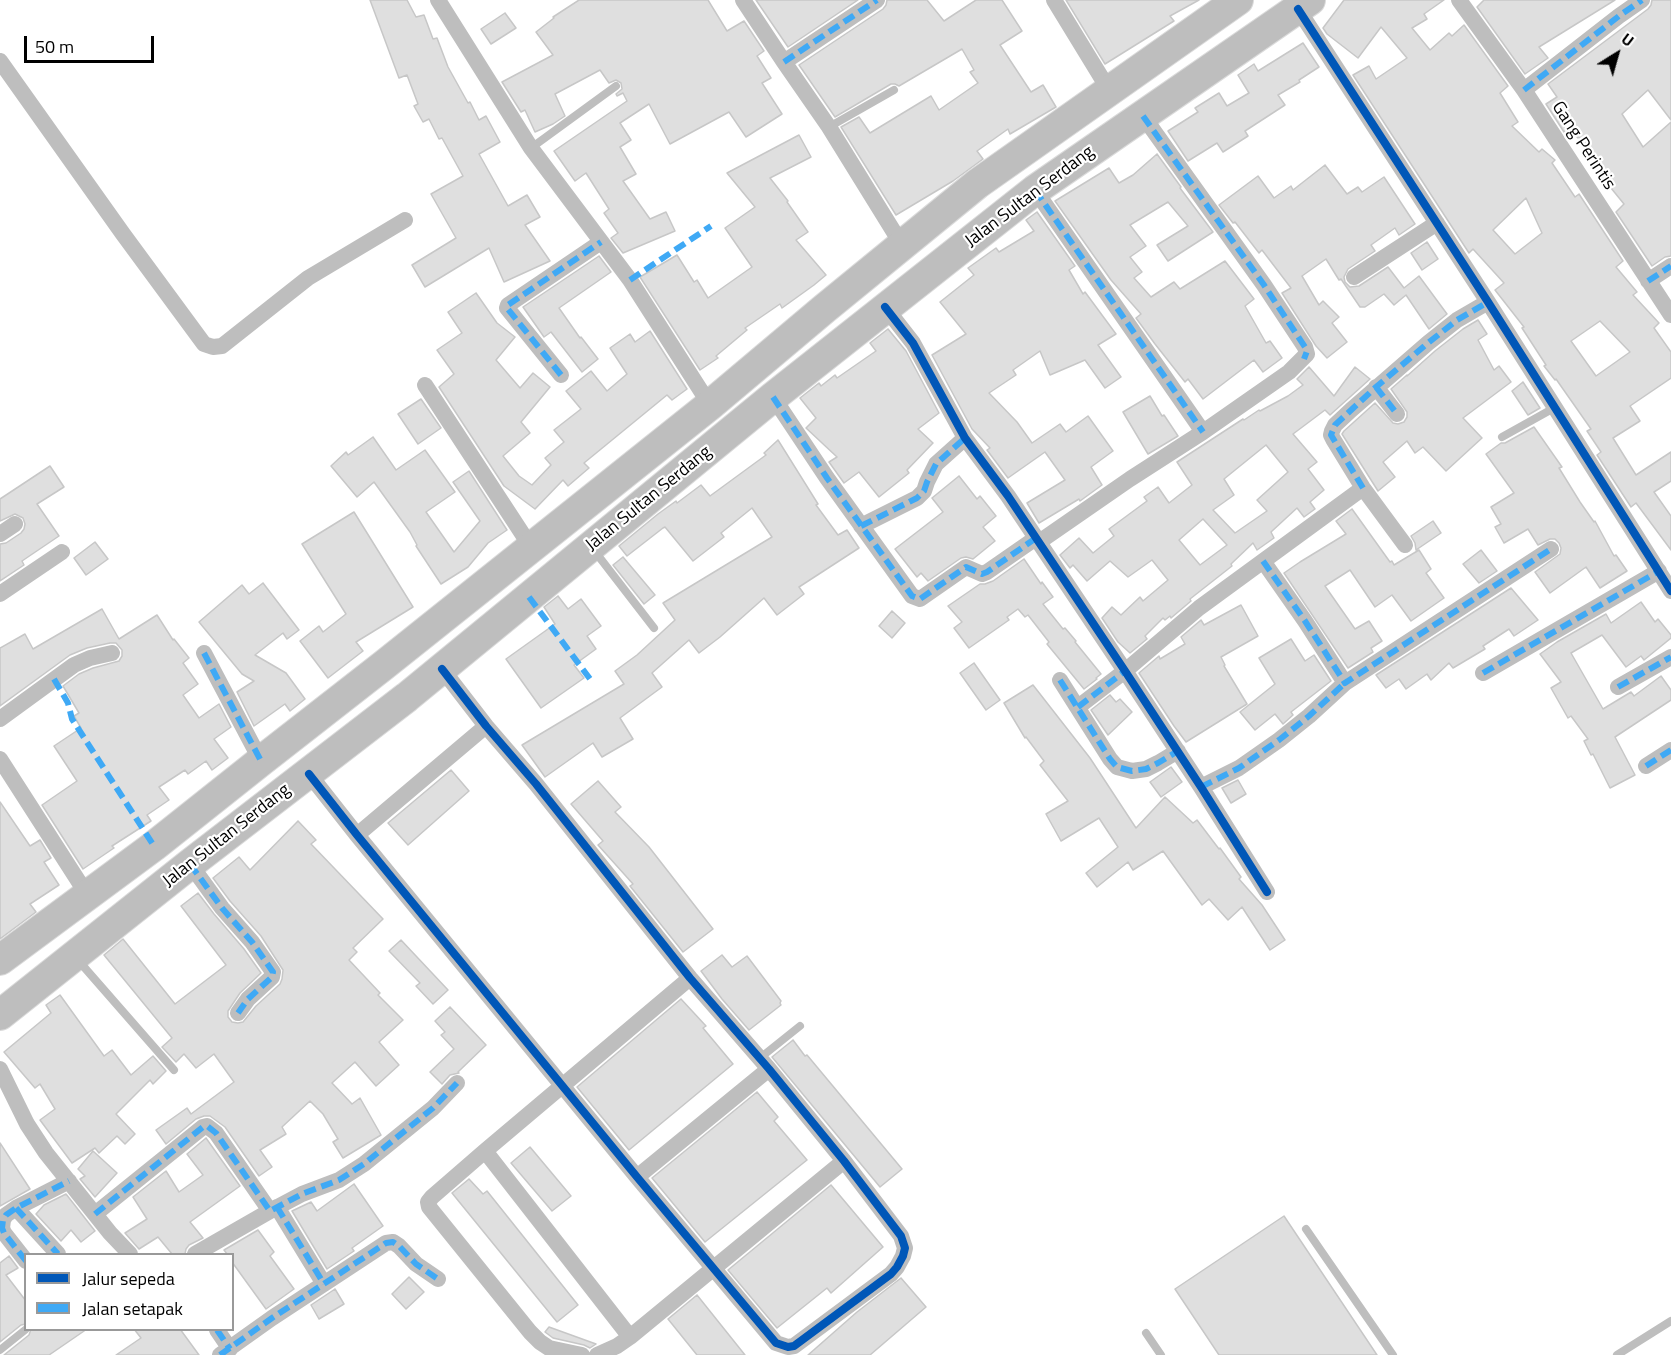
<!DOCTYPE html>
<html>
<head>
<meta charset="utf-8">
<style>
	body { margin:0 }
	#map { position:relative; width:1671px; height:1355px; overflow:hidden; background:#fff; font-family:"Titillium Web",sans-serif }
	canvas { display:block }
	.legend { position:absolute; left:24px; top:1253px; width:210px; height:78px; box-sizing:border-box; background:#fff; border:2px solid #999; margin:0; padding:8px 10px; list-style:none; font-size:18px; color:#000 }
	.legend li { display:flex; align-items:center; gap:12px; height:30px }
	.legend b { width:30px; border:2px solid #999 }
	.north { position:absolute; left:1587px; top:24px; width:60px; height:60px; -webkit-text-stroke:4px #fff; paint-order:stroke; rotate:37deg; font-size:16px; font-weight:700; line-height:24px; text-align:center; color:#000 }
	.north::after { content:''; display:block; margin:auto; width:21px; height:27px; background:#000; clip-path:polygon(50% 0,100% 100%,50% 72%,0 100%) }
	.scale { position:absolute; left:24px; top:36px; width:130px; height:27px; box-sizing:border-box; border:3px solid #000; border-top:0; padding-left:8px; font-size:18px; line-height:21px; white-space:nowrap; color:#000; -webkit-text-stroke:4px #fff; paint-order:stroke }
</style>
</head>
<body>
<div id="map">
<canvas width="1671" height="1355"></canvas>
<ul class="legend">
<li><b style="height:8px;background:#0057b8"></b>Jalur sepeda</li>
<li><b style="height:8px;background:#3fa9f5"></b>Jalan setapak</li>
</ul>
<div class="north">U</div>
<div class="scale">50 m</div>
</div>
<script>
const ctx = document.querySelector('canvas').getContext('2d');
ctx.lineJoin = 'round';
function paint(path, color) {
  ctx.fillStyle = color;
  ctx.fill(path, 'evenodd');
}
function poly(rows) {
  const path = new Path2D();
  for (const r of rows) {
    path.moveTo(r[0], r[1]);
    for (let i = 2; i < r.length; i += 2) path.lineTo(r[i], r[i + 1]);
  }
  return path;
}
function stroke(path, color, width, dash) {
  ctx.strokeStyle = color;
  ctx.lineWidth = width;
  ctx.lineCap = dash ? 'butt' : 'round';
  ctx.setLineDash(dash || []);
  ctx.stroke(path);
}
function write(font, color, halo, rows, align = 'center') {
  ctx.font = font + ' "Titillium Web",sans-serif';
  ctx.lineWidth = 4.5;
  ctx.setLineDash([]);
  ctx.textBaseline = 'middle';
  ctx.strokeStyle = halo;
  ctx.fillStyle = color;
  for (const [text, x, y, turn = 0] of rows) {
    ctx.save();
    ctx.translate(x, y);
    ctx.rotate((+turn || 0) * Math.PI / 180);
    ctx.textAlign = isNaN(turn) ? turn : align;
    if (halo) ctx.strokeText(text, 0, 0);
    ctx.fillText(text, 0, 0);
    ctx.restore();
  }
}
const building = poly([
	[370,0,407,0,416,17,424,15,433,39,437,38,448,67,468,103,470,102,479,120,486,116,500,142,479,154,508,206,527,195,540,217,525,225,550,261,504,282,489,248,425,287,412,265,456,238,431,194,463,176,442,138,439,139,429,119,423,122,414,106,418,104,407,75,399,78,370,0],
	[579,0,708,0,727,31,744,21,764,51,757,56,771,78,762,83,782,114,746,137,729,112,670,144,649,104,620,123,631,140,620,147,636,174,623,181,650,219,666,212,675,231,623,253,611,238,618,233,604,213,609,209,586,173,575,181,554,151,627,101,623,93,617,96,616,94,622,89,621,83,616,80,609,83,600,70,555,94,565,116,553,124,535,132,525,110,521,112,502,82,553,55,536,32,554,18,553,17,579,0],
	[756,0,858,0,788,47,756,0],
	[887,0,927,0,944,21,976,0,1002,0,1022,31,1000,45,1031,92,1043,85,1056,107,1010,134,1008,129,977,151,983,159,953,181,896,215,841,127,859,117,870,133,931,96,939,110,978,83,970,72,974,70,962,49,899,86,895,84,891,84,835,117,799,65,883,9,886,5,887,0],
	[1066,0,1199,0,1170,16,1174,21,1105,64,1066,0],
	[1344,0,1444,0,1424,14,1427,19,1412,28,1430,50,1449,33,1452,36,1464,25,1508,86,1500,93,1518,122,1512,126,1539,152,1542,149,1555,160,1552,163,1575,197,1579,194,1623,261,1616,267,1637,292,1633,295,1659,323,1654,328,1671,352,1671,378,1630,406,1640,421,1613,438,1636,475,1671,452,1671,481,1654,492,1671,516,1671,550,1636,503,1631,507,1597,455,1601,452,1587,431,1591,429,1556,379,1555,380,1544,366,1546,365,1522,328,1524,327,1495,290,1504,283,1473,249,1469,253,1353,75,1369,66,1376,79,1407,58,1381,27,1358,58,1327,34,1323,28,1344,0],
	[1526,198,1542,233,1515,254,1493,230,1526,198],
	[1600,321,1630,352,1596,376,1571,341,1600,321],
	[1484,0,1615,0,1539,47,1548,58,1525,74,1477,7,1484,0],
	[1652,0,1671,0,1671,120,1648,90,1622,114,1643,147,1671,122,1671,256,1665,257,1652,266,1616,212,1624,204,1602,177,1605,175,1579,137,1578,138,1569,128,1564,132,1546,104,1557,97,1548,84,1648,9,1651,5,1652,0],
	[505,13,516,28,491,44,481,29,505,13],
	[1303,43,1319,67,1299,80,1300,82,1278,95,1285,105,1245,131,1248,136,1223,152,1217,143,1188,161,1168,131,1198,112,1195,108,1219,93,1227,106,1249,93,1238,75,1254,64,1258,71,1303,43],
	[799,135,811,157,770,178,788,201,787,202,808,232,796,240,826,275,814,285,782,308,780,304,745,328,747,330,716,356,718,358,700,370,640,277,677,255,694,282,697,280,708,298,752,267,725,228,755,207,727,173,799,135],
	[1157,154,1181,187,1180,188,1213,232,1168,261,1157,245,1188,226,1168,202,1130,225,1146,246,1130,257,1142,272,1134,278,1151,297,1174,282,1180,289,1225,261,1254,299,1245,306,1266,343,1270,341,1282,358,1263,372,1254,360,1203,399,1188,379,1185,382,1155,344,1136,318,1141,314,1111,280,1055,201,1109,168,1119,183,1133,175,1157,154],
	[1325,165,1347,194,1358,187,1362,192,1384,177,1415,224,1399,235,1395,228,1371,245,1375,251,1348,269,1344,277,1345,282,1350,287,1359,286,1388,267,1404,288,1419,276,1447,314,1429,329,1406,295,1394,305,1384,294,1365,307,1360,307,1341,279,1339,280,1326,259,1302,276,1319,305,1323,301,1339,317,1332,323,1347,342,1327,358,1316,346,1282,293,1291,288,1262,250,1259,253,1235,222,1233,223,1219,205,1258,176,1274,198,1291,186,1293,190,1325,165],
	[1037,212,1075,266,1069,270,1083,294,1085,292,1116,334,1098,345,1121,377,1105,388,1085,360,1050,375,1040,351,1013,370,1016,375,989,393,1017,422,1032,443,1060,424,1066,432,1088,416,1113,451,1091,467,1102,485,1080,501,1079,499,1039,523,1027,503,1065,480,1045,452,1008,478,987,450,990,448,972,429,932,355,966,334,940,302,974,275,968,268,996,248,999,252,1034,231,1026,220,1037,212],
	[1427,242,1438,259,1422,270,1411,253,1427,242],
	[599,256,611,272,559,308,580,338,581,337,598,359,582,372,551,332,544,337,523,307,599,256],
	[476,293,497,323,515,337,496,360,520,388,533,373,550,387,521,422,530,433,503,456,519,476,532,485,551,465,545,458,564,442,554,430,581,409,566,391,591,371,607,391,627,374,610,348,630,334,635,342,650,331,687,389,672,400,667,395,584,463,589,468,568,486,563,480,535,509,504,486,439,387,454,374,437,350,462,333,448,312,476,293],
	[1478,320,1487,334,1478,340,1494,370,1499,366,1511,382,1463,418,1482,438,1446,471,1423,447,1415,453,1407,441,1383,462,1395,477,1378,491,1342,434,1344,431,1375,403,1393,423,1398,424,1404,422,1407,417,1407,412,1391,389,1407,375,1407,376,1435,351,1463,329,1478,320],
	[888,329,906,351,939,413,918,429,933,443,907,470,909,473,879,497,859,472,844,483,829,462,837,457,806,428,816,418,800,398,819,383,821,386,835,375,837,378,876,351,870,343,888,329],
	[1309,367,1334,396,1355,367,1370,379,1330,415,1325,410,1293,434,1317,462,1308,469,1324,490,1310,502,1315,509,1304,517,1297,508,1271,532,1274,538,1257,550,1253,543,1231,564,1232,566,1190,599,1191,601,1171,618,1170,616,1165,620,1163,618,1145,636,1147,639,1130,653,1118,642,1102,618,1112,607,1121,615,1140,597,1143,601,1168,580,1152,560,1128,577,1110,561,1087,581,1073,565,1070,568,1060,555,1079,538,1093,553,1114,536,1109,529,1147,501,1144,497,1158,487,1169,503,1192,485,1177,462,1243,419,1244,420,1259,410,1260,411,1288,396,1303,385,1297,379,1309,367],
	[1266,445,1288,472,1257,500,1267,511,1235,533,1213,510,1234,495,1224,479,1266,445],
	[1203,519,1227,545,1200,565,1179,540,1203,519],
	[1523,382,1540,408,1528,415,1512,391,1523,382],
	[1150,396,1162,416,1164,415,1178,436,1148,454,1123,412,1150,396],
	[421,399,441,428,418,444,398,414,421,399],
	[1534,427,1562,467,1559,468,1580,502,1594,522,1595,521,1614,556,1616,555,1627,571,1600,588,1586,567,1550,593,1535,572,1560,554,1561,548,1559,543,1555,539,1550,539,1538,545,1528,529,1504,543,1495,527,1501,524,1491,507,1514,493,1486,454,1501,443,1505,443,1534,427],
	[373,437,396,470,425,450,455,492,426,512,454,552,480,521,453,482,469,471,507,530,488,543,468,567,441,584,416,546,417,545,410,532,374,482,357,497,331,466,346,452,348,455,373,437],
	[778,440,818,504,816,505,838,535,847,530,859,548,799,587,804,594,777,615,764,598,720,637,699,653,689,640,652,673,662,687,620,718,633,739,602,757,593,743,545,777,522,745,624,684,615,671,637,655,675,620,663,603,772,537,752,508,721,533,724,537,693,561,665,527,663,528,627,556,619,546,658,514,676,501,677,503,701,485,710,496,766,455,764,453,778,440],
	[50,466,64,487,37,504,59,536,22,561,24,565,0,581,0,544,6,543,21,533,24,529,25,524,23,518,15,514,0,521,0,499,50,466],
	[959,476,977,499,980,496,996,516,983,527,995,541,973,559,966,557,961,558,928,581,921,573,917,577,895,549,943,512,932,498,959,476],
	[1352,509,1390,562,1392,561,1394,565,1419,550,1431,569,1426,573,1444,598,1411,621,1392,595,1375,607,1350,570,1325,586,1355,629,1369,621,1382,641,1371,648,1373,652,1348,668,1284,573,1300,562,1346,534,1336,521,1352,509],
	[354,512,413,607,356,642,363,651,328,678,300,641,319,626,323,632,346,614,302,544,354,512],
	[1433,521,1441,533,1416,550,1415,543,1411,536,1433,521],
	[95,542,108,559,86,575,74,558,95,542],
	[1481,550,1497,571,1479,583,1463,564,1481,550],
	[623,557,655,595,644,604,613,565,623,557],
	[1024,559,1041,584,1042,582,1053,597,1043,604,1063,629,1065,628,1076,641,1075,642,1101,674,1096,678,1097,679,1084,689,1047,644,1049,642,1028,615,1025,617,1018,609,1007,617,1009,620,969,648,954,628,962,622,948,606,980,584,985,584,993,581,1024,559],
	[263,583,299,630,287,639,283,633,255,655,286,673,305,699,290,711,285,704,254,726,237,692,254,681,242,674,199,622,242,585,249,594,263,583],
	[1511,588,1538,620,1514,636,1509,629,1483,646,1485,649,1453,668,1449,663,1431,680,1427,674,1406,689,1399,679,1386,688,1376,675,1511,588],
	[558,596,568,609,581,599,601,626,587,636,596,649,574,665,584,678,541,708,506,659,555,624,544,607,558,596],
	[1641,602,1655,622,1658,619,1671,635,1671,638,1644,660,1641,656,1626,667,1602,635,1571,653,1603,709,1631,692,1634,696,1661,676,1671,690,1671,700,1615,737,1635,775,1610,788,1593,754,1591,755,1584,741,1588,739,1571,716,1568,718,1551,688,1561,682,1540,654,1557,642,1606,614,1611,623,1641,602],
	[1241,605,1258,636,1221,657,1225,665,1224,666,1247,704,1186,742,1174,726,1139,673,1159,656,1160,659,1185,644,1181,637,1201,620,1204,625,1241,605],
	[102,609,119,639,157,615,173,640,174,639,189,658,183,663,198,684,183,695,199,718,219,704,231,727,214,739,228,758,212,770,206,761,188,774,185,770,159,787,169,800,147,815,151,821,112,846,114,848,83,869,42,805,77,781,54,746,81,728,74,716,79,713,63,686,79,674,93,668,119,661,122,656,122,650,116,643,110,643,87,648,70,655,0,706,0,648,25,634,33,649,102,609],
	[892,611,905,623,892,638,879,626,892,611],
	[1291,639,1305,661,1314,655,1331,681,1291,712,1293,715,1283,724,1275,714,1255,730,1240,712,1275,684,1259,658,1291,639],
	[974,663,1000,700,986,710,960,673,974,663],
	[1033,685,1090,758,1136,828,1165,797,1193,823,1197,820,1219,849,1220,848,1241,877,1239,879,1262,905,1285,940,1270,950,1242,907,1228,920,1209,899,1202,905,1163,851,1133,870,1128,862,1097,887,1086,873,1118,847,1099,818,1061,841,1046,814,1068,801,1040,765,1044,761,1026,737,1025,738,1004,703,1033,685],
	[1110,695,1116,702,1120,699,1132,712,1108,735,1091,710,1110,695],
	[1171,767,1182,782,1161,797,1150,782,1171,767],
	[451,770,469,791,408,845,388,823,451,770],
	[1238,780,1246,794,1231,803,1222,788,1238,780],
	[598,781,621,807,615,812,649,847,713,929,683,952,630,886,633,884,598,845,603,841,571,804,598,781],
	[0,802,30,846,40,840,51,858,44,862,59,885,30,904,36,912,0,939,0,802],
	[298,821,316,840,311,844,383,919,353,948,357,952,349,960,380,993,378,995,403,1020,379,1042,399,1065,376,1086,355,1062,332,1083,352,1104,360,1098,381,1135,343,1158,333,1142,338,1139,323,1114,310,1101,282,1127,286,1134,260,1150,272,1167,259,1176,225,1127,210,1116,204,1116,196,1119,166,1144,156,1130,187,1108,191,1114,234,1082,214,1054,196,1068,184,1054,176,1062,162,1047,172,1038,104,955,123,939,175,1004,226,965,181,906,198,893,214,914,244,949,261,973,240,993,228,1011,228,1017,232,1022,238,1023,243,1022,256,1006,280,984,282,979,283,970,261,936,230,901,213,878,239,857,250,870,298,821],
	[401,940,448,990,433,1004,416,986,420,983,389,951,401,940],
	[722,955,732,967,747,956,781,1001,780,1003,781,1005,749,1030,722,999,701,971,722,955],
	[60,995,104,1056,112,1050,131,1075,153,1056,166,1071,153,1084,150,1080,116,1114,135,1134,125,1144,117,1136,99,1153,95,1148,72,1163,40,1120,55,1109,40,1084,35,1088,4,1052,51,1013,46,1005,60,995],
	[681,999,706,1026,703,1028,733,1064,629,1150,577,1087,681,999],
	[450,1007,486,1045,458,1072,459,1073,450,1075,442,1084,430,1072,454,1049,441,1035,445,1032,435,1021,450,1007],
	[793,1040,805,1056,807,1055,902,1169,880,1187,772,1057,793,1040],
	[757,1092,778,1117,774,1121,807,1160,705,1242,652,1178,757,1092],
	[206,1138,240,1186,190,1222,203,1238,189,1245,186,1249,185,1254,172,1254,158,1237,139,1249,125,1233,147,1219,133,1197,166,1171,179,1192,203,1175,187,1154,206,1138],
	[0,1143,30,1189,0,1206,0,1143],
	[530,1147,571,1196,552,1211,511,1163,530,1147],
	[93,1151,117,1173,95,1197,80,1179,85,1176,78,1169,93,1151],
	[469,1179,483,1194,487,1191,578,1305,557,1322,452,1193,469,1179],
	[354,1184,383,1226,352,1248,354,1251,327,1269,292,1211,311,1202,317,1211,354,1184],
	[831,1185,883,1247,831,1293,827,1288,777,1328,728,1270,831,1185],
	[66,1194,95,1231,81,1242,71,1230,61,1241,36,1214,44,1205,66,1194],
	[1284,1216,1377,1355,1219,1355,1175,1289,1284,1216],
	[258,1230,274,1252,270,1256,294,1289,266,1309,232,1262,232,1254,227,1254,224,1250,258,1230],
	[9,1256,18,1268,6,1275,26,1301,26,1324,21,1325,0,1342,0,1263,9,1256],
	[409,1277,424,1292,406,1309,392,1294,409,1277],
	[901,1278,926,1307,870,1355,808,1355,857,1312,901,1278],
	[335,1289,344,1304,319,1319,311,1305,335,1289],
	[697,1295,745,1355,697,1355,668,1319,697,1295],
	[549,1327,596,1344,590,1348,584,1345,553,1338,545,1332,549,1327],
	[31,1329,87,1329,49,1355,4,1355,29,1335,31,1329],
	[134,1329,180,1329,199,1355,116,1355,141,1338,134,1329]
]);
const lane = poly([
	[829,127,894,90],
	[531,148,616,86],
	[1502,437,1554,408],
	[593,549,654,628],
	[77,959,174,1070],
	[760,1058,800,1026],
	[1306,1229,1393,1355],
	[1146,1333,1161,1355],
	[0,1350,25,1330],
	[1617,1355,1671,1321]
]);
const street = poly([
	[438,0,531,148,630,280,710,405],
	[743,0,784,62,829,127,902,245],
	[1054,0,1109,90],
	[1459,0,1524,90,1671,315],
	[1298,9,1488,302,1671,591],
	[0,61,123,234,204,344,213,347,222,346,308,278,405,220],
	[784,62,877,0],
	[1524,90,1619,16,1642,0],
	[1035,190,1203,432],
	[1354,277,1437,223],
	[1648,281,1671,266],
	[885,307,913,343,965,438,1008,496,1125,671,1201,787,1267,892],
	[561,375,507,308,508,305,601,242],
	[425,385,531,547],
	[1376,387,1397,414],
	[773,397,827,478,912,596,920,599,966,567,982,574,987,572,1036,538],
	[861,526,917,498,924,491,927,482,936,464,965,438],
	[0,534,15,524],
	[1039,542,1130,479,1203,432,1289,372,1307,354,1305,347,1264,285,1143,116],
	[1405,545,1363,488,1333,439,1331,435,1332,431,1335,425,1351,410,1428,343,1457,320,1488,302],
	[1263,561,1305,621,1345,683,1551,549],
	[0,594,62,552],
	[204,653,261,761],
	[1483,673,1659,571],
	[1060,680,1110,759,1117,767,1132,771,1146,769,1158,763,1178,751],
	[1618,687,1671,657],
	[1078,707,1125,671,1199,608,1363,488],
	[0,719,74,665,90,658,112,653],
	[0,759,88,896],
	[1646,766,1671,750],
	[309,774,357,835,637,1177,776,1343,788,1347,794,1346,891,1274,897,1267,903,1256,905,1248,901,1236,844,1161,769,1069,690,978,536,784,486,726,442,669],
	[1201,787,1239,768,1279,740,1309,716,1345,683],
	[357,835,486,726],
	[190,864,222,908,252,942,273,972,272,977,248,999,238,1013],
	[0,1069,27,1124,46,1153,110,1233,130,1254],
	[485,1151,630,1337],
	[637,1177,769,1069],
	[277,1207,324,1284],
	[16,1208,58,1254],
	[95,1214,203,1127,207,1126,216,1133,270,1211],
	[195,1254,270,1211,302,1194,339,1180,364,1164,433,1108,457,1083],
	[26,1261,4,1233,2,1228,3,1220,6,1215,16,1208,69,1181],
	[217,1330,230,1349],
	[220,1355,272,1318,386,1243,393,1242,399,1246,416,1264,438,1279],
	[582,1355,549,1348,540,1342,530,1332,429,1207,428,1202,432,1197,485,1151,690,978],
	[597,1355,617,1346,630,1337,844,1161]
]);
const highway = poly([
	[0,960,154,846,261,761,384,665,710,405,824,309,977,184,1238,0],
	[0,1015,190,864,407,697,773,397,1035,190,1310,0]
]);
const quiet = poly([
	[784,62,877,0],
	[1524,90,1619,16,1642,0],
	[1143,116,1264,285,1305,347,1307,351,1304,359],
	[1035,190,1203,432],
	[630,280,711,226],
	[1648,281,1671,266],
	[561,375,507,308,508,305,601,242],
	[1376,387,1397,414],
	[773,397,827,478,912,596,920,599,966,567,982,574,987,572,1036,538],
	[1363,488,1331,435,1335,425,1376,387,1428,343,1457,320,1488,302],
	[861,526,917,498,924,491,927,482,936,464,965,438],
	[1263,561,1305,621,1345,683,1551,549],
	[529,597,593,683],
	[204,653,261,761],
	[1483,673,1659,571],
	[54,679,68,703,72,719,154,846],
	[1060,680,1110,759,1117,767,1132,771,1146,769,1158,763,1178,751],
	[1618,687,1671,657],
	[1078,707,1125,671,1128,675],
	[1646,766,1671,750],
	[1201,787,1239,768,1279,740,1309,716,1345,683],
	[190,864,222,908,252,942,273,972,272,977,248,999,238,1013],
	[277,1207,324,1284],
	[16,1208,58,1254],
	[95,1214,203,1127,207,1126,216,1133,270,1211,302,1194,339,1180,364,1164,433,1108,457,1083],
	[26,1261,4,1233,2,1228,3,1220,6,1215,16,1208,69,1181],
	[217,1330,230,1349],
	[220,1355,272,1318,386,1243,393,1242,399,1246,416,1264,438,1279]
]);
const cycleway = poly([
	[1298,9,1488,302,1671,591],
	[885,307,913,343,965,438,1008,496,1125,671,1201,787,1267,892],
	[309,774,357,835,637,1177,776,1343,788,1347,794,1346,891,1274,897,1267,903,1256,905,1248,901,1236,844,1161,769,1069,690,978,536,784,486,726,442,669]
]);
const streetNames = [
	["Gang Perintis",1583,146,57],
	["Jalan Sultan Serdang",1030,197,-37],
	["Jalan Sultan Serdang",649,499,-39],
	["Jalan Sultan Serdang",227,836,-38]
];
paint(building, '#dfdfdf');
stroke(building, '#c7c7c7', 1.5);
stroke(highway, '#dbdbdb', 32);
stroke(lane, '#bebebe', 8);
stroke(street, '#bebebe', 16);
stroke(highway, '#bebebe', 30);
stroke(quiet, '#3fa9f5', 6, [12, 6]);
stroke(cycleway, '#0057b8', 8);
write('18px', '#000', '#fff', streetNames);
</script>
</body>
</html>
